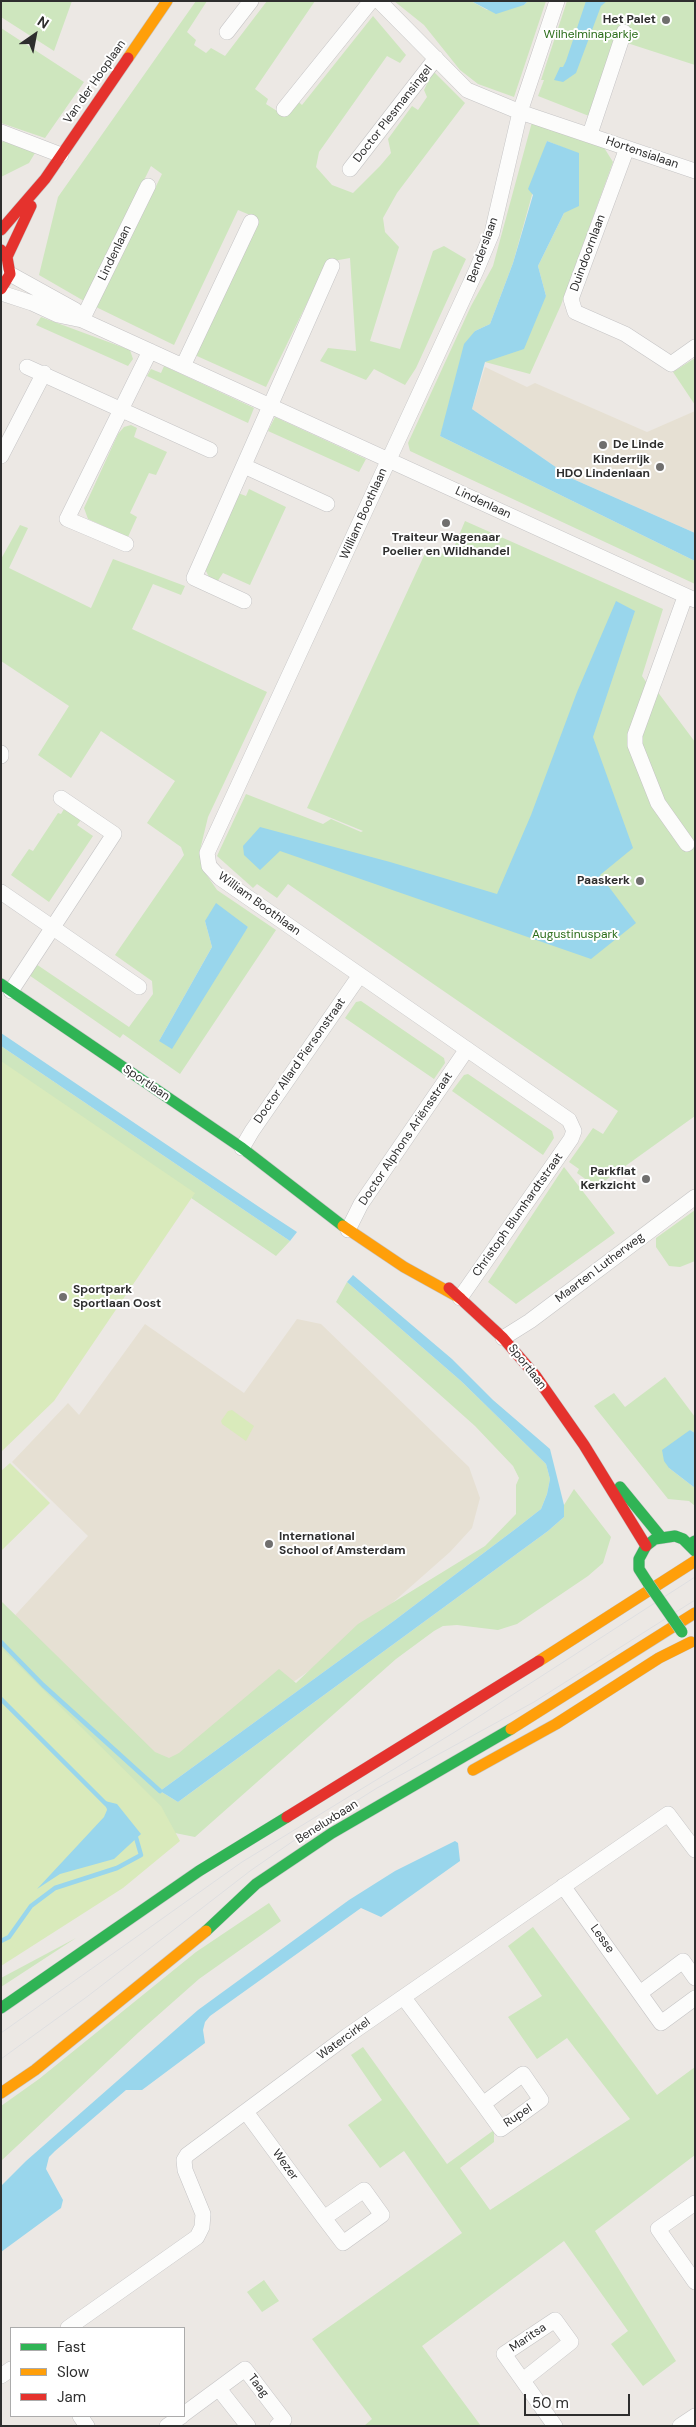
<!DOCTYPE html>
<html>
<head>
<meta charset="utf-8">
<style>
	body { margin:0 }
	#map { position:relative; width:696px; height:2427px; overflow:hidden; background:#ece8e4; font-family:"DM Sans",sans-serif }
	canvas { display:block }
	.frame { position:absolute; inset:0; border:2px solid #2e2e2e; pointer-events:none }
	.legend { position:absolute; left:10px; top:2327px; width:175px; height:90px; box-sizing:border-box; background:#fff; border:1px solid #ababab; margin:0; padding:6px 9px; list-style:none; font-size:15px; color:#2e2e2e }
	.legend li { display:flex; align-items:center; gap:10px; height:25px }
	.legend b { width:25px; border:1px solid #ababab }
	.north { position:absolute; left:10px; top:10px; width:50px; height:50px; -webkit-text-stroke:4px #fff; paint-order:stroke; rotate:33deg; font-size:14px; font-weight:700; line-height:20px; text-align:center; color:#2e2e2e }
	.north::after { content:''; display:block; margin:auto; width:18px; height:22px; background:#2e2e2e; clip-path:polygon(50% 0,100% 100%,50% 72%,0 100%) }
	.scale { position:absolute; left:524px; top:2394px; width:106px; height:22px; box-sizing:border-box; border:2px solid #2e2e2e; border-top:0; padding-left:6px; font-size:15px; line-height:18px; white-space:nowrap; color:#2e2e2e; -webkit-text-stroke:4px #fff; paint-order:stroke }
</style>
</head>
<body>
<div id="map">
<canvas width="696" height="2427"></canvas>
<div class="frame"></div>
<ul class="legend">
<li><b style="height:6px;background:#30b455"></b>Fast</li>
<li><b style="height:6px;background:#ff9f0a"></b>Slow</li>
<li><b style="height:6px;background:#e5322d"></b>Jam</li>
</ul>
<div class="north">N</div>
<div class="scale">50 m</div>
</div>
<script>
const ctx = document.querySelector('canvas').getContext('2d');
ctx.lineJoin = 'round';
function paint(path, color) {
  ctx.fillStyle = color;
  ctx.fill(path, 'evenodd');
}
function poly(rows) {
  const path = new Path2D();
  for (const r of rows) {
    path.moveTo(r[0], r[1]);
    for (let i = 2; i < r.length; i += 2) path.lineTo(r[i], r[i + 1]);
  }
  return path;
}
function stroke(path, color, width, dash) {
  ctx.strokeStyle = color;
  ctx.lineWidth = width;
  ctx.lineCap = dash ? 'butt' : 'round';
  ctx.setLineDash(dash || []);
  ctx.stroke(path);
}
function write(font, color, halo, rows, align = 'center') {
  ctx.font = font + ' "DM Sans",sans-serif';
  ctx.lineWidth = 4;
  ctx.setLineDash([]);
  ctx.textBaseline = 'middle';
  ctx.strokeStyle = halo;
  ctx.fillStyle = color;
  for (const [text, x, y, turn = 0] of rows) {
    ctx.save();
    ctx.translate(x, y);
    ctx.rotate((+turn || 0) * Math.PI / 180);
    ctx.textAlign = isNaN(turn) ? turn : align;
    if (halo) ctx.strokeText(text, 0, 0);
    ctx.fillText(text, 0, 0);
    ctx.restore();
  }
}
const education = poly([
	[485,367,527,387,535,383,647,432,695,411,695,533,573,479,472,409],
	[297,1319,321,1324,469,1467,480,1498,472,1528,450,1552,339,1650,160,1775,7,1624,88,1536,12,1462,68,1403,79,1415,145,1324,244,1393]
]);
const green = poly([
	[1,1,72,1,54,51,1,17],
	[196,1,207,1,187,32,196,40,194,45,206,53,211,48,225,56,267,1,315,1,255,89,268,99,266,104,277,111,290,94,302,105,373,16,406,55,400,63,387,56,319,152,316,167,332,185,353,193,380,166,391,153,388,139,412,106,418,110,427,97,424,90,433,71,465,103,397,193,383,218,385,232,399,247,370,341,400,349,433,251,444,246,466,259,416,368,405,385,374,369,366,380,320,361,328,348,356,351,350,258,327,262,266,387,188,352,250,215,238,210,174,345,96,307,162,174,151,166,84,301,39,275,58,197],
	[394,1,471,1,487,10,524,5,528,1,546,1,514,97,478,84,460,70,424,25],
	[567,1,695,1,695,65,621,41,589,116,538,96,544,80,541,80],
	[1,28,84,82,45,138,1,123],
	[532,122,603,146,613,162,561,305,530,374,485,362,546,296,538,266,564,213,579,154,547,141,513,263,490,324,475,331,440,436,695,561,695,584,410,451,408,443,471,306,493,266],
	[4,140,35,153,29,163,1,177,1,143],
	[41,317,130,350,133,359,128,366,36,325],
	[695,358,695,405,673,372],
	[164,366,254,408,248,423,147,376,151,369,161,373],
	[275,417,366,459,359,472,268,431],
	[131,425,137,428,134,437,167,452,156,475,149,473,130,513,137,517,128,537,88,519,84,508,118,434,124,427],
	[249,489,286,507,250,585,223,573,217,582,210,579,203,565,238,493,246,496],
	[465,521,663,609,642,676,651,689,654,687,695,742,695,1116,599,1185,589,1180,588,1181,577,1173,579,1169,569,1162,593,1128,603,1134,618,1111,288,884,277,898,257,884,253,888,217,856,246,794,323,824,331,819,361,832,363,831,307,808,428,547,450,557],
	[20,525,28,528,9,568,91,608,113,559,185,586,181,595,153,584,132,629,267,692,208,817,200,850,206,874,217,890,276,930,180,1074,123,1034,120,1038,26,973,33,962,129,1027,153,994,152,981,115,955,184,855,181,847,147,823,175,781,101,731,71,778,38,755,69,706,1,661,1,559],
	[205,921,248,927,159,1041,212,947],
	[64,809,81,820,77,825,93,836,49,902,11,875,29,849,33,851,58,813,61,814],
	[361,1001,444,1058,445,1063,434,1079,345,1018,356,1002],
	[1,1046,290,1241,276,1256,1,1068],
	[468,1074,552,1131,554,1138,543,1155,452,1091,464,1075],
	[564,1167,615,1233,516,1304,488,1282],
	[695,1210,695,1261,680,1267,669,1266,656,1247,656,1238],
	[347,1282,461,1381,546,1464,550,1479,547,1494,541,1509,518,1527,395,1620,160,1791,178,1802,189,1794,548,1531,564,1517,564,1505,574,1489,611,1537,603,1563,588,1576,517,1624,498,1630,457,1625,443,1626,434,1631,396,1659,195,1837,170,1832,1,1656,1,1601,155,1752,169,1758,179,1753,279,1669,296,1683,358,1624,485,1546,516,1514,516,1485,519,1478,513,1466,475,1426,336,1302],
	[665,1377,695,1417,695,1433,690,1430,669,1468,695,1488,695,1506,689,1501,668,1499,594,1406,614,1393,625,1407],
	[269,1903,281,1921,199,1979,139,2032,1,2161,1,2106,39,2079,196,1952],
	[533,1927,657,2095,695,2067,695,2155,595,2231,676,2361,643,2386,611,2344,628,2331,564,2241,422,2346,481,2426,364,2426,372,2419,312,2339,462,2233,404,2151,380,2168,348,2125,382,2100,351,2055,363,2047,447,2164,494,2130,494,2142,460,2168,490,2210,630,2119,567,2038,537,2059,508,2017,542,1996,508,1946],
	[76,1938,1,1987,1,1978],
	[264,2280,279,2301,262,2312,247,2292]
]);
const pitch = poly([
	[1,1061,195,1193,54,1401,1,1452],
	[232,1410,254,1426,246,1441,222,1424,221,1421,228,1411],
	[10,1463,50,1503,1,1551,1,1471],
	[1,1648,161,1806,180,1841,123,1888,1,1966]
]);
const water = poly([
	[471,1,528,1,524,5,496,14],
	[586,1,607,1,601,6,576,73,563,82,554,80,560,67,563,67,566,61],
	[547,141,579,153,579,206,564,213,538,266,546,296,524,349,485,362,472,409,573,479,695,533,695,561,440,436,464,344,475,331,490,324,513,263,533,195,528,189],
	[616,601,635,611,593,737,633,848,600,875,636,923,591,959,280,851,260,870,244,855,243,846,260,827,390,862,497,894,531,815,577,692],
	[216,903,248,927,172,1049,159,1041,212,947,205,921],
	[1,1033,271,1215,297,1232,290,1241,1,1046],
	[353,1275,452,1359,493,1400,550,1449,564,1505,564,1517,548,1531,178,1802,160,1791,395,1620,518,1527,541,1509,547,1494,550,1479,546,1464,461,1381,347,1282],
	[690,1430,695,1433,695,1488,669,1468,664,1461,662,1450],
	[105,1801,117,1804,141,1834,114,1859,60,1874,37,1889,104,1817,107,1810],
	[455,1841,458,1843,460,1861,381,1917,361,1908,210,2016,205,2022,203,2030,205,2043,142,2090,126,2090,55,2151,49,2157,46,2169,63,2200,61,2208,1,2252,1,2186,26,2161,198,2010,349,1900,395,1871]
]);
const stream = poly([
	[1,1642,43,1685,160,1791],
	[1,1699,109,1807],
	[1,1941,9,1937,31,1906,55,1888,117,1868,141,1855,135,1834]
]);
const street = poly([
	[379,1,467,90,520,112,695,171],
	[227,32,251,1],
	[284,109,371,1],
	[1,132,61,155],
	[590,134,624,32],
	[627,148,571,299,575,312,625,334,671,364,695,347],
	[350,169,436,58],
	[10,274,75,310,82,320],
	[1,293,32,303,58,315,82,320,695,600],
	[82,320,148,186],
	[183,366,251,222],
	[27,367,210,450],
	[1,456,44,373],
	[244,466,327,504],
	[126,544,67,519,150,351],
	[685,597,635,735,635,745,658,803,687,844],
	[244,601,194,578,332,266],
	[1,753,1,756],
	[1,892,139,987],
	[11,991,114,834,61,798],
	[242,1148,252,1131,360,975],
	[348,1230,361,1204,467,1049],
	[460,1298,571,1139,574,1131,569,1120,220,878,209,866,207,853,476,271,492,233,520,112,557,1],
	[503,1338,530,1321,695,1197],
	[563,1886,661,2023,695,1998],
	[640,1993,683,1961,695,1978],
	[404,1998,483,2104,523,2074,541,2100,501,2129,483,2104],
	[246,2112,324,2218,364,2190,382,2215,343,2243,324,2218],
	[695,2203,658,2229,695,2282],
	[68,2328,197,2237,202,2227,203,2214,185,2170,184,2160,187,2155,347,2036,668,1814,695,1850],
	[1,2376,11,2369],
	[523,2380,571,2342,555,2320,504,2354,555,2426],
	[219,2389,248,2426],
	[184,2414,245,2369,284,2420,277,2426],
	[80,2416,87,2426],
	[167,2426,182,2416],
	[680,2426,695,2416]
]);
const fast = poly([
	[1,984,242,1148,343,1226],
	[620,1487,661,1537],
	[690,1544,695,1541],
	[648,1583,639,1569,639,1559,646,1546,655,1539,675,1536,683,1539,695,1551],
	[206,1931,256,1884,332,1833,511,1729],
	[1,2008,199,1871,287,1817]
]);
const slow = poly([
	[128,58,167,1],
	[343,1226,404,1267,460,1298],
	[539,1661,695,1561],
	[511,1729,695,1613],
	[473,1770,556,1724,659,1658,691,1642],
	[1,2093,35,2070,206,1931]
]);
const jam = poly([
	[1,230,45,179,128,58],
	[1,250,7,257,10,274,1,289],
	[7,257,31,206],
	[449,1288,503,1338,535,1375,584,1445,646,1546],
	[287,1817,539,1661]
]);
const tram = poly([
	[1,2033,242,1862,458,1730,695,1577],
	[1,2059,88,1996,250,1871,299,1837,377,1788,534,1702,695,1600]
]);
const fastBridge = poly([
	[648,1583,682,1632]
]);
const markers = [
	[666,20,5,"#706f6e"],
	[603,445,5,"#706f6e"],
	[660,467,5,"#706f6e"],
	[446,523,5,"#706f6e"],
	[640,881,5,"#706f6e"],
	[646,1179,5,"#706f6e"],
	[63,1297,5,"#706f6e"],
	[269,1544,5,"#706f6e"]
];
const poiNames = [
	["Het Palet",656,20],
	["De Linde",613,445,"left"],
	["Kinderrijk",650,460],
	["HDO Lindenlaan",650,474],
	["Traiteur Wagenaar",446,538,"center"],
	["Poelier en Wildhandel",446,552,"center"],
	["Paaskerk",630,881],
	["Parkflat",636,1172],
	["Kerkzicht",636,1186],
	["Sportpark",73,1290,"left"],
	["Sportlaan Oost",73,1304,"left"],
	["International",279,1537,"left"],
	["School of Amsterdam",279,1551,"left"]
];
const parkNames = [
	["Wilhelminaparkje",591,35],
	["Augustinuspark",575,935]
];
const streetNames = [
	["Van der Hooplaan",95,82,-55],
	["Doctor Plesmansingel",393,114,-52],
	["Hortensialaan",642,153,19],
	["Benderslaan",483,250,-70],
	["Lindenlaan",115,253,-64],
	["Duindoornlaan",588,253,-70],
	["Lindenlaan",483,503,25],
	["William Boothlaan",364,514,-66],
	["William Boothlaan",259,904,36],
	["Doctor Allard Piersonstraat",300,1061,-55],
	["Sportlaan",146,1083,34],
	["Doctor Alphons Ariënsstraat",406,1139,-56],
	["Christoph Blumhardtstraat",518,1215,-55],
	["Maarten Lutherweg",600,1268,-37],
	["Sportlaan",527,1367,52],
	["Beneluxbaan",327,1822,-32],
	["Lesse",602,1939,54],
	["Watercirkel",344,2039,-36],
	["Rupel",518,2116,-34],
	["Wezer",285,2165,54],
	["Maritsa",528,2338,-34],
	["Taag",258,2386,52]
];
paint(education, '#e6e0d3');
paint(green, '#cee6be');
paint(pitch, '#d9eabb');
paint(water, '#99d6ec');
stroke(stream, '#99d6ec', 4.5);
stroke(street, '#c5c4c5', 16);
stroke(fast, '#c5c4c5', 12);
stroke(slow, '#c5c4c5', 12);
stroke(jam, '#c5c4c5', 12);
stroke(street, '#fcfcfb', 15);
stroke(fast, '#30b455', 11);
stroke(slow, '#ff9f0a', 11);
stroke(jam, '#e5322d', 11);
stroke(tram, '#dfdfe1', 1);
stroke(fastBridge, '#c5c4c5', 12, []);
stroke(fastBridge, '#30b455', 11);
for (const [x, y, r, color] of markers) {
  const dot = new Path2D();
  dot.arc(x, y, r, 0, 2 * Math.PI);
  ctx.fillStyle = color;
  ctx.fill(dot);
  stroke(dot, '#fff', 2);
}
write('bold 12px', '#2e2e2e', '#fff', poiNames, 'right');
write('12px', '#2c6e1b', '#fff', parkNames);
write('12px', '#2e2e2e', '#fff', streetNames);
</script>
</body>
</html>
